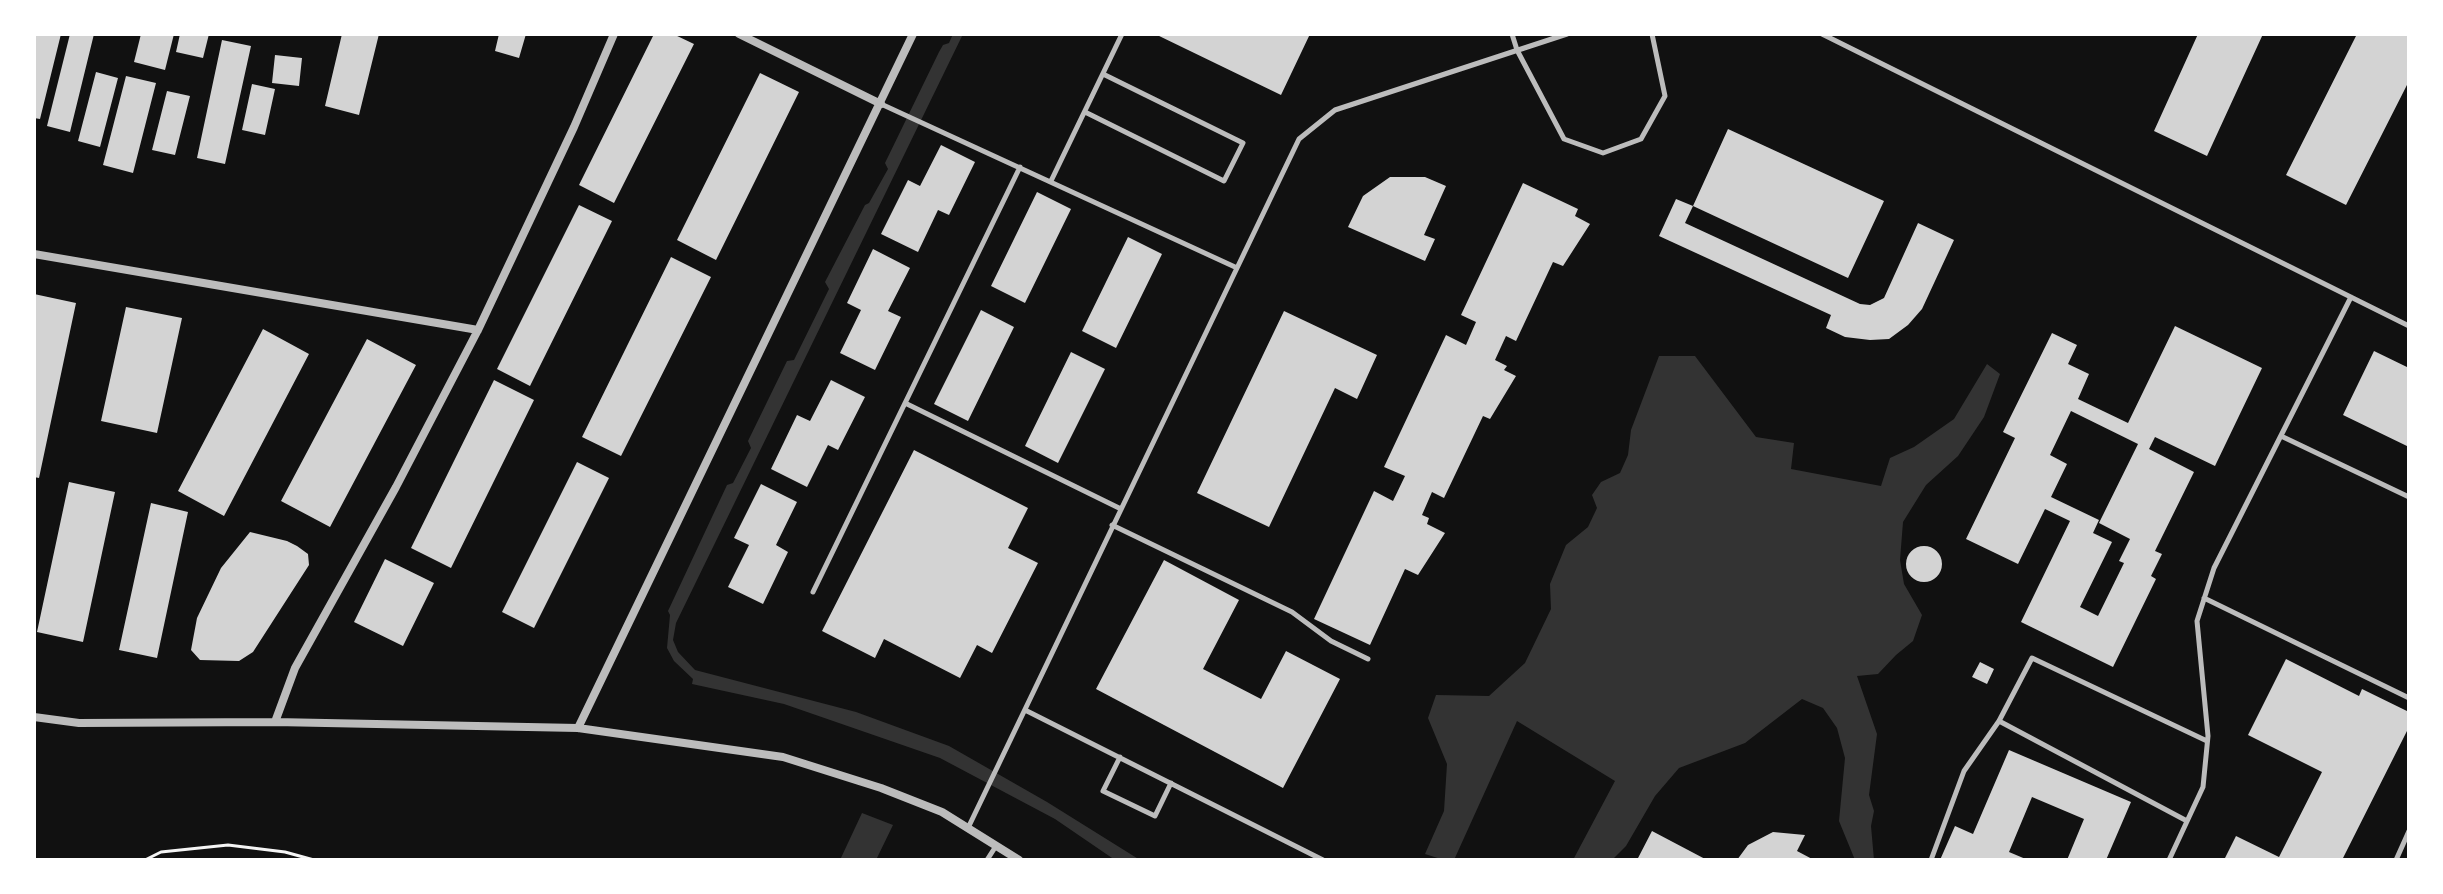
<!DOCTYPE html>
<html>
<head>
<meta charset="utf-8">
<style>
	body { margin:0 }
	#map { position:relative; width:2443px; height:894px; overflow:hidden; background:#111; font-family:"Noto Sans",sans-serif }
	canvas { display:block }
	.frame { position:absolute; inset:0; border:36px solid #fff; pointer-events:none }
</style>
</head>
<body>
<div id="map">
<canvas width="2443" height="894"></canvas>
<div class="frame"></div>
</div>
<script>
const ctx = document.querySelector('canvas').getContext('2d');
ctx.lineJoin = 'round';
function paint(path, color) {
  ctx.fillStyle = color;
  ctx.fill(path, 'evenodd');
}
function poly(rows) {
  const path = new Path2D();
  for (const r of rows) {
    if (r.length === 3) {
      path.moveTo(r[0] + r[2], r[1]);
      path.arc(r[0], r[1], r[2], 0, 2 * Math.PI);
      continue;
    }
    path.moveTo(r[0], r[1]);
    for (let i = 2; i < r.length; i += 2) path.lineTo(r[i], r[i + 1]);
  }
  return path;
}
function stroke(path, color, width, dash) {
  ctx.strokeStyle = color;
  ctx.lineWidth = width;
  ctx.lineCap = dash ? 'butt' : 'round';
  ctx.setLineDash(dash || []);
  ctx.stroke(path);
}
const water = poly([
	[953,34,963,34,676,623,673,640,678,652,695,670,856,712,949,746,1047,802,1140,860,1115,860,1055,819,940,758,784,704,692,684,693,679,674,661,667,648,670,615,668,611,727,485,733,483,751,448,748,441,787,361,794,360,829,289,825,282,865,205,869,203,888,169,885,163,939,52,943,45,949,43],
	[1659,356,1695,356,1756,437,1794,443,1791,469,1881,486,1890,458,1914,447,1954,419,1987,364,2000,374,1984,417,1958,456,1926,485,1903,522,1900,560,1904,584,1922,615,1913,641,1896,655,1878,674,1857,676,1877,734,1869,795,1874,811,1871,826,1874,860,1855,860,1839,821,1845,758,1837,728,1823,708,1802,699,1745,743,1679,768,1655,796,1626,846,1612,860,1573,860,1615,781,1517,721,1454,860,1444,860,1425,854,1444,811,1447,764,1428,718,1436,695,1489,696,1525,663,1551,609,1550,584,1566,545,1588,527,1597,508,1592,495,1601,482,1620,473,1628,455,1631,430],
	[862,813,893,825,876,860,840,860]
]);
const building = poly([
	[36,34,61,34,40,119,34,118,34,43],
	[70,34,94,34,70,132,47,126],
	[141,34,174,34,165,70,134,62],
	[180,34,209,34,203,58,176,52],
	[342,34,379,34,359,115,325,106],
	[499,34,526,34,519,58,495,51],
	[654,34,673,34,694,44,614,203,579,185],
	[1155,34,1310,34,1281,95],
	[2198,34,2263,34,2207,156,2154,131],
	[2357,34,2409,34,2409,81,2346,205,2286,175],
	[222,40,251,46,225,164,197,158],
	[275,55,302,58,299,86,272,83],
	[96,72,118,78,100,147,78,141],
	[760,73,799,92,716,260,677,240],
	[126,76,156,83,133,173,103,165],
	[252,84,275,89,265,135,242,130],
	[167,91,190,96,175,155,152,150],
	[1728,129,1884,201,1848,278,1693,206],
	[941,145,975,162,949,215,938,210,918,252,881,234,908,180,920,186],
	[1390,177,1425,177,1446,186,1424,235,1435,239,1425,261,1348,227,1363,196],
	[1523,183,1578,209,1575,216,1590,224,1563,266,1553,262,1516,341,1506,336,1495,360,1507,366,1504,370,1516,376,1490,419,1483,416,1444,498,1432,492,1422,515,1429,518,1427,524,1445,533,1418,575,1405,569,1370,645,1314,619,1374,491,1393,501,1405,476,1384,467,1446,335,1466,345,1476,322,1461,315],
	[1037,192,1071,209,1025,303,991,286],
	[1676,199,1693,206,1685,223,1860,304,1870,305,1884,298,1918,223,1954,240,1922,309,1908,325,1889,339,1870,340,1845,337,1826,328,1831,315,1659,236],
	[579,205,612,221,530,386,497,369],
	[1128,237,1162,254,1116,348,1082,331],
	[873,249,910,268,888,311,901,317,875,370,840,353,861,310,847,303],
	[671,257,711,277,621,456,582,437],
	[34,294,76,303,39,478,34,477],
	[126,307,182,318,157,433,101,421],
	[981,310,1014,327,968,421,934,404],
	[1284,311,1377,355,1357,399,1335,388,1269,527,1197,493],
	[2175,326,2262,368,2215,466,2155,437,2149,449,2194,472,2155,551,2162,554,2151,576,2156,579,2113,667,2021,622,2070,521,2045,509,2018,564,1966,539,2015,438,2003,432,2052,333,2077,345,2068,364,2089,374,2078,399,2128,423],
	[2071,411,2138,444,2099,523,2130,539,2119,561,2124,563,2098,616,2080,607,2112,542,2093,533,2099,520,2051,497,2067,464,2050,455],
	[263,329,309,354,224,516,178,491],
	[367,339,416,365,330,527,281,501],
	[2374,351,2409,368,2409,447,2343,415],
	[1071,352,1105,369,1058,463,1025,446],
	[494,380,534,400,451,568,411,548],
	[831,380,865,397,838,450,828,445,807,487,771,469,797,415,810,421],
	[914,450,1028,508,1008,548,1038,563,992,653,977,645,960,678,884,639,875,658,822,631],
	[577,462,609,478,534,628,502,612],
	[69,482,115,492,83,642,37,632],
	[761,484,797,502,776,545,788,552,763,604,728,587,749,545,734,538],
	[151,503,188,512,157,658,119,650],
	[250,532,287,541,297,546,308,554,309,565,253,652,239,661,200,660,191,650,197,618,221,568],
	[1924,564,18],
	[385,559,434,583,403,646,354,622],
	[1164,560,1239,600,1203,669,1261,699,1286,651,1340,679,1283,788,1096,689],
	[2286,659,2359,696,2362,689,2409,712,2409,727,2342,860,2224,860,2236,836,2279,857,2322,772,2248,735],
	[1980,662,1994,669,1987,684,1972,677],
	[2009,750,2131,802,2106,860,2067,860,2084,819,2032,797,2009,852,2028,860,1940,860,1955,826,1973,834],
	[1652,831,1707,860,1637,860],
	[1773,832,1805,835,1797,851,1814,860,1737,860,1748,845]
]);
const path = poly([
	[145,860,161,852,228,845,285,852,314,860]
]);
const service = poly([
	[1512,34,1517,50,1564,139,1603,153,1641,139,1665,96,1652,34],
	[1822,34,2409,326],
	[881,104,1235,267],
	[1085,112,1224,181,1243,143,1103,74],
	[1051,181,1122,34],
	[905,403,1121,509],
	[2281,436,2409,497],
	[1112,525,1292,612,1331,641,1368,659],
	[813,592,1020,167],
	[2204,598,2409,698],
	[1025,710,1323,860],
	[1999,721,2187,821],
	[1120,757,1103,791,1155,816,1171,783],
	[968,828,1299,139,1335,110,1567,34],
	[987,860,996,846],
	[1931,860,1964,771,1999,721,2032,658,2207,741],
	[2169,860,2203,787,2208,736,2197,621,2214,568,2351,297],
	[2396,860,2409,831]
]);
const minor = poly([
	[739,34,881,104],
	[34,254,478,330],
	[34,717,79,723,275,722,578,728,783,757,881,788,942,812,1019,860],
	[275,722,295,668,396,487,478,330,574,127,614,34],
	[578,728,913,34]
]);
paint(water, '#333');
paint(building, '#d3d3d3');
stroke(path, '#f5f5f5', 3);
stroke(service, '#bcbcbc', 5);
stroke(minor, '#bcbcbc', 8);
</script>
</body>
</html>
